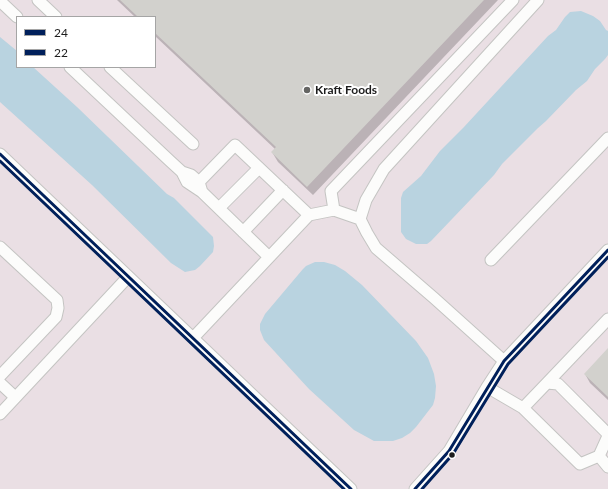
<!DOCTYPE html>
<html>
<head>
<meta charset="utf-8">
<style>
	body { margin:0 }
	#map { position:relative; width:608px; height:489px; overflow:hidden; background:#ecebe6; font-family:Lato,sans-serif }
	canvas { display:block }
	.legend { position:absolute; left:16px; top:16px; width:140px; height:52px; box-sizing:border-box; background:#fff; border:1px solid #a5a5a5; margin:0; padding:5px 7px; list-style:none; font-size:12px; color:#1d1d1d }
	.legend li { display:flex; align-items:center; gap:8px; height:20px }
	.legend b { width:20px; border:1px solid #a5a5a5 }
</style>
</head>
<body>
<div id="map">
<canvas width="608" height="489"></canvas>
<ul class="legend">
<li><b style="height:5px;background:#00205b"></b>24</li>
<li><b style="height:5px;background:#00205b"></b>22</li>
</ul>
</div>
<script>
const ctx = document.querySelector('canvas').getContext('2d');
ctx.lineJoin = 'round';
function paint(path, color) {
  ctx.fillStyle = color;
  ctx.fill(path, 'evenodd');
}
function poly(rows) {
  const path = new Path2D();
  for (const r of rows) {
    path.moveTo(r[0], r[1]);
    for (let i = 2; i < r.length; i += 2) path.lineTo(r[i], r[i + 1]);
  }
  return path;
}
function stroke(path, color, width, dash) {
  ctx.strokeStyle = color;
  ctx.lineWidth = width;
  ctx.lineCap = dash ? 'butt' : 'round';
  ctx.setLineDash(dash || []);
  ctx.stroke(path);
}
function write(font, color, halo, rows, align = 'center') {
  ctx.font = font + ' Lato,sans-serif';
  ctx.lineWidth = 4;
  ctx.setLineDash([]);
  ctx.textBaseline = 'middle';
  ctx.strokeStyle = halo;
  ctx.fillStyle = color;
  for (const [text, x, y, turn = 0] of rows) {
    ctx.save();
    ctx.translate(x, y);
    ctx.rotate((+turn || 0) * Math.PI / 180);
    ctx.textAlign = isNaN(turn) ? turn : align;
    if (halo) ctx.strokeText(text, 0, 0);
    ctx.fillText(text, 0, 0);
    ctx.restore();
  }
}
const industrial = poly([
	[0,0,608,0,608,489,0,489],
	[17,17,155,17,155,67,17,67]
]);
const water = poly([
	[581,11,593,16,600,21,606,30,608,31,608,55,605,59,595,69,587,81,576,90,546,121,538,128,502,164,494,175,431,241,427,244,416,244,406,239,401,232,401,198,403,192,421,176,440,151,464,127,548,36,556,30,565,17,570,12],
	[0,37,17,51,17,67,33,67,77,107,167,194,174,198,213,237,214,246,213,252,200,266,195,270,185,272,171,263,92,185,0,102],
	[315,262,324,262,335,265,345,271,362,285,416,341,428,358,434,374,436,386,435,398,433,405,416,427,410,433,402,438,393,441,374,441,354,430,309,389,264,340,260,330,260,324,265,314,303,269,306,266]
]);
const shadow = poly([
	[117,0,498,0,313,195,278,162,272,152,275,149,155,36,155,17,135,17],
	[608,350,608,400,590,383,585,374]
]);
const building = poly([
	[120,0,484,0,307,187,271,152,276,147,155,33,155,17,138,17],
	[608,348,608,397,584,374]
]);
const minor = poly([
	[38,0,56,17],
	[0,1,17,17],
	[70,67,170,161,182,172,191,175,199,182],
	[110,67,193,144],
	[0,154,351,489],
	[182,172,187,182,202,192],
	[219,208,259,168],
	[334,210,360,219],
	[243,232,283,190],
	[0,247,57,300,58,308,56,317,0,376],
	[269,257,202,192,199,182,235,145,309,215],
	[491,260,608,138],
	[193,338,309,215,334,210,331,191,513,0],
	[504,361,434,298,376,248,367,233,360,219,366,200,384,169,538,0],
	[0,383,15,397],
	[547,383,608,319],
	[487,387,523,408,547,383,558,384,608,434],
	[523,408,580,464,599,456],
	[0,414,128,277],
	[608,436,599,456,608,467],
	[415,489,449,451,487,387,504,361,608,250]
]);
const bus1 = poly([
	[0,154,351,489],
	[415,489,449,451,504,361,608,250]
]);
const bus2 = poly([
	[0,161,344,489],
	[422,489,453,454,508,364,608,257]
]);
const markers = [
	[307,90,4,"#656563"],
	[452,455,3.5,"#1d1d1d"]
];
const poiNames = [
	["Kraft Foods",315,90]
];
paint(industrial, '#eadfe4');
paint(water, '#b9d3e0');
paint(shadow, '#0003');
paint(building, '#d2d1cd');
stroke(minor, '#c4c4c2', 13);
stroke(minor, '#fcfcfb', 11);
stroke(bus1, '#00205b', 3);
stroke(bus2, '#00205b', 3);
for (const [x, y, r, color] of markers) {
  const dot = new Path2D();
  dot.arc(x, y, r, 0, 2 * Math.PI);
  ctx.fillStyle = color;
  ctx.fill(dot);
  stroke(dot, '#fff', 1.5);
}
write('bold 12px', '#1d1d1d', '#fff', poiNames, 'left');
</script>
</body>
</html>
